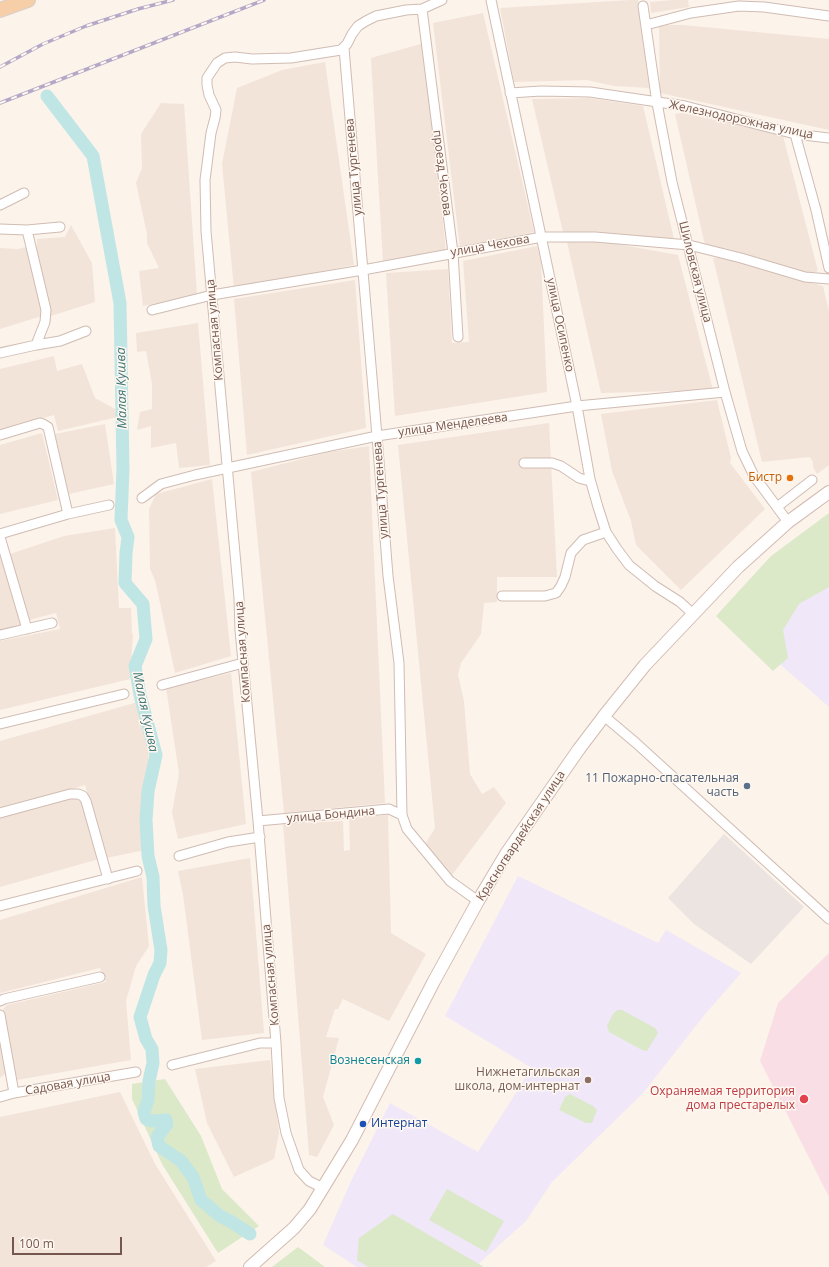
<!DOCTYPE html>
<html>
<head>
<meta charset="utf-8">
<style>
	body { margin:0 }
	#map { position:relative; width:829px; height:1267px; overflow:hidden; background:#fcf3eb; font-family:"Open Sans",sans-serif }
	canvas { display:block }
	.scale { position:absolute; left:12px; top:1237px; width:110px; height:18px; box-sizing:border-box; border:2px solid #76574f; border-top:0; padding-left:5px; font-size:12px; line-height:14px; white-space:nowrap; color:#76574f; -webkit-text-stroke:3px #fef8f1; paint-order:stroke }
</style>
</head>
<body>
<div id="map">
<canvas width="829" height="1267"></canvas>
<div class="scale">100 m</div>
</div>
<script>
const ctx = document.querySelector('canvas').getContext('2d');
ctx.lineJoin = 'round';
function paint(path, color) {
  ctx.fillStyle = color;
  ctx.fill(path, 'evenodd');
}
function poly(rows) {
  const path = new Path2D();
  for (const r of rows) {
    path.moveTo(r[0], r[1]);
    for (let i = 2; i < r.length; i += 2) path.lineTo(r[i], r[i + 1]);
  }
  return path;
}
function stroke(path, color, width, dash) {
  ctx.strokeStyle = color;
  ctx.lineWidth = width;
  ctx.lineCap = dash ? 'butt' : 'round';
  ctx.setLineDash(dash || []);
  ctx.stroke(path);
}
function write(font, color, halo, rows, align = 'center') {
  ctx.font = font + ' "Open Sans",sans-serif';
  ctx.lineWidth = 3;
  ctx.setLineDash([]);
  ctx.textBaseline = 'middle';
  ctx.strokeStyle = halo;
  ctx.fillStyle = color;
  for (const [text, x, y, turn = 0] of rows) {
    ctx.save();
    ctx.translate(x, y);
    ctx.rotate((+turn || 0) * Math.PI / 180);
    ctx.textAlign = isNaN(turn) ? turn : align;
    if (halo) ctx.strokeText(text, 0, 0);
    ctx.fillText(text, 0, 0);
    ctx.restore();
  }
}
const residential = poly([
	[630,0,638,0,649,88,614,86,587,80,514,82,500,8],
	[672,0,688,0,689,7,651,13,650,2],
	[483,13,534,232,460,248,433,23],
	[659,25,683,25,829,39,829,130,660,93],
	[424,43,446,251,383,263,371,58],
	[325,62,354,265,234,289,222,164,237,88,282,70],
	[589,98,643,106,674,239,563,232,532,99],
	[161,103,184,104,197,295,143,306,139,271,159,268,147,243,147,234,136,183,142,168,141,134],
	[683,113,764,131,783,136,818,271,810,274,802,273,732,250,705,245,675,114],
	[71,225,92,263,95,302,51,316,37,249,37,239,65,237],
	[567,242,606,242,678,255,713,390,601,393],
	[537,246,541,262,547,392,395,416,386,273,448,269,452,343,469,342,463,261],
	[27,247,42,316,0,329,0,248,18,249],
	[713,258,724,258,823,286,829,311,829,465,817,474,813,467,813,462,810,457,762,462],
	[355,280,366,428,247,455,234,299],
	[198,323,210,465,179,468,176,443,151,448,151,426,137,430,140,412,152,409,152,384,146,351,137,352,136,333],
	[54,356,57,371,82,364,95,398,126,415,58,431,54,415,0,430,0,369],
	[717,400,731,458,730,463,765,509,681,590,636,545,631,521,612,471,601,414],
	[549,423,557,577,497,577,497,602,484,603,481,634,461,663,458,675,464,701,470,774,482,794,494,787,506,803,452,875,425,844,435,828,398,445],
	[105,424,114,484,69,494,55,434],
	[42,433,58,500,0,514,0,445],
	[369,446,385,803,284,813,251,472,329,452],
	[212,479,231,656,175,673,155,580,150,569,149,509,156,494],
	[115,528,119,608,131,608,132,634,133,634,130,679,0,710,0,641,60,629,56,613,29,620,10,554,64,536],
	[3,556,22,625,0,630,0,557],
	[231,673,246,824,178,839,172,813,179,773,166,688],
	[138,702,148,726,150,849,106,858,85,785,0,809,0,741],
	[71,798,84,801,99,859,0,887,0,818],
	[388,815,391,933,426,954,389,1021,343,999,338,1009,335,1009,326,1037,339,1038,323,1097,334,1125,317,1157,309,1155,283,824,343,821,344,851,350,850,349,819],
	[250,858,264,1033,202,1040,183,895,178,871],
	[142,877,149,946,136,966,126,1001,131,1060,17,1080,3,1009,7,1005,106,982,100,968,0,993,0,920],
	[0,1028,9,1070,0,1078],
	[270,1060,279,1133,274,1159,234,1177,207,1123,195,1069],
	[120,1092,155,1164,216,1261,206,1267,0,1267,0,1117]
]);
const industrial = poly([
	[724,834,804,907,751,964,694,924,668,898]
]);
const education = poly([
	[829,527,829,707,733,623],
	[518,876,658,943,666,930,741,973,706,1013,643,1093,552,1182,526,1221,475,1267,357,1267,323,1245,351,1181,390,1103,478,1152,532,1068,445,1016]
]);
const medical = poly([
	[829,953,829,1197,760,1061,778,1003]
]);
const green = poly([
	[829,513,829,587,799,604,783,630,788,658,773,671,716,616,771,556],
	[617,1010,622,1010,655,1028,658,1033,647,1051,642,1050,609,1032,607,1026,613,1014],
	[165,1079,201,1136,222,1189,259,1226,218,1253,162,1164,132,1099,132,1084],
	[570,1094,593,1106,597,1110,592,1123,586,1123,559,1110,565,1097],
	[447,1189,504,1221,486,1252,429,1220],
	[393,1214,484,1267,368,1267,357,1260,359,1238],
	[298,1247,325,1267,272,1267]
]);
const river = poly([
	[47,96,93,156,120,303,123,469,121,520,128,537,126,553,125,583,143,604,146,639,135,666,140,695,156,755,148,791,146,820,148,856,153,877,154,906,161,950,160,963,154,975,140,1017,146,1039,152,1049,153,1063,149,1081,148,1100,144,1112,146,1119,151,1121,166,1120,167,1124,157,1137,159,1146,181,1161,193,1177,201,1200,220,1216,230,1221,250,1234]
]);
const street = poly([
	[491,0,577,406,590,479,598,507,606,532,617,549,629,565,655,586,680,602,693,614],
	[643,6,657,103,672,182,725,392,742,451,754,476,788,522],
	[422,9,453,253,458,337],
	[646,25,691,13,739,6,764,7,829,16],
	[344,48,377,436,388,576,399,663,402,815,407,829,450,881,478,901],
	[510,93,541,91,590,92,685,106,795,134,829,138],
	[795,134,816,210,829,268],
	[0,205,24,193],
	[0,229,27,230,46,310,45,322,36,345],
	[27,230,60,227],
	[152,310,212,295,363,270,542,237,595,237,689,245,741,258,805,277,829,279],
	[0,353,36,345,60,341,86,331],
	[0,435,40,423,43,424,48,427,68,514],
	[524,463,552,463,561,466,579,478,586,480,590,479],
	[142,498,161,484,195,475,377,436,577,406,725,392],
	[777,507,812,480],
	[0,534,68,514,109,505],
	[0,537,27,629],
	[502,596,545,596,556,593,561,586,565,577,571,553,583,540,606,532],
	[0,635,52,623],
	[162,685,243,663],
	[604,716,636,743,829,919],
	[0,724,124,694],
	[0,813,70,794,78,794,83,796,86,801,108,879],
	[258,821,389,809,402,815],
	[179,856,228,842,260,837],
	[0,906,137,871],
	[0,1001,4,999,100,977],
	[0,1015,14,1093],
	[172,1065,260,1043,276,1043],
	[0,1097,14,1093,136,1072],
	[323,1188,309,1181,299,1170,286,1133,279,1098,276,1043,258,821,240,630,239,598,206,231,205,180,211,133,215,118,216,110,209,95,207,85,207,78,217,63,225,58,235,57,252,59,291,58,341,50,347,44,352,34,358,26,366,21,376,16,406,10,422,9,442,0]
]);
const secondary = poly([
	[250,1267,294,1228,310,1209,352,1140,434,981,478,901,506,854,579,749,604,716,645,665,738,567,788,522,829,492]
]);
const primary = poly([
	[0,10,28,0]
]);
const rail = poly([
	[0,67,43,44,86,26,138,9,173,0],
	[0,103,264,0]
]);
const markers = [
	[790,478,4,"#e8710a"],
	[747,786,4,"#5c6f8a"],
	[418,1061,4,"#0f9aa8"],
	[588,1080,4,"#8d6e63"],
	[804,1099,5,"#e0444e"],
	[363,1124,4,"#1a4fb4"]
];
const streetNames = [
	["Железнодорожная улица",741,120,12],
	["улица Тургенева",354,167,-95],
	["проезд Чехова",442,173,83],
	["улица Чехова",490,246,-10],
	["Шиловская улица",695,272,76],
	["улица Осипенко",560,325,78],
	["Компасная улица",215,330,-95],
	["улица Менделеева",453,425,-8],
	["улица Тургенева",381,490,-94],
	["Компасная улица",243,652,-94],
	["улица Бондина",331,815,-5],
	["Красногвардейская улица",521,836,-57],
	["Компасная улица",271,975,-95],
	["Садовая улица",68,1084,-10]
];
const foodNames = [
	["Бистр",782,478]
];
const serviceNames = [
	["11 Пожарно-спасательная",739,779],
	["часть",739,793]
];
const cultureNames = [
	["Вознесенская",410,1061]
];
const educationNames = [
	["Нижнетагильская",580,1073],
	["школа, дом-интернат",580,1087]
];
const healthNames = [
	["Охраняемая территория",795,1092],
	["дома престарелых",795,1106]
];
const transitNames = [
	["Интернат",371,1124]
];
const waterNames = [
	["Малая Кушва",122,388,-91],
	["Малая Кушва",145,712,78]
];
paint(residential, '#f3e4da');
paint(industrial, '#ece4e0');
paint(education, '#f0e7f9');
paint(medical, '#f9dfe5');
paint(green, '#dbe9c9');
stroke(river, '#c0e5e5', 13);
stroke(street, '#d0bcb3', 11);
stroke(secondary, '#d3bbb1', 14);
stroke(primary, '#d9d0ce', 16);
stroke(street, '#fff', 9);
stroke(secondary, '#fff', 12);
stroke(primary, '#f6cfa8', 14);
stroke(rail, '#b5a8c6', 3.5);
stroke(rail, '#fef8f1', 2, [6]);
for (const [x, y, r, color] of markers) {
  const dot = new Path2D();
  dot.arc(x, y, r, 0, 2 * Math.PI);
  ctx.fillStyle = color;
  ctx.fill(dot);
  stroke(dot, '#fef8f1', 1.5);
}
write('12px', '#76574f', '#fef8f1', streetNames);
write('12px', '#c56008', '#fef8f1', foodNames, 'right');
write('12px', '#4e5e75', '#fef8f1', serviceNames, 'right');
write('12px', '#0d838f', '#fef8f1', cultureNames, 'right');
write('12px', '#785e54', '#fef8f1', educationNames, 'right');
write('12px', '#be3a42', '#fef8f1', healthNames, 'right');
write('12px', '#164399', '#fef8f1', transitNames, 'left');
write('italic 13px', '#42787a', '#fef8f1', waterNames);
</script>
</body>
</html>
